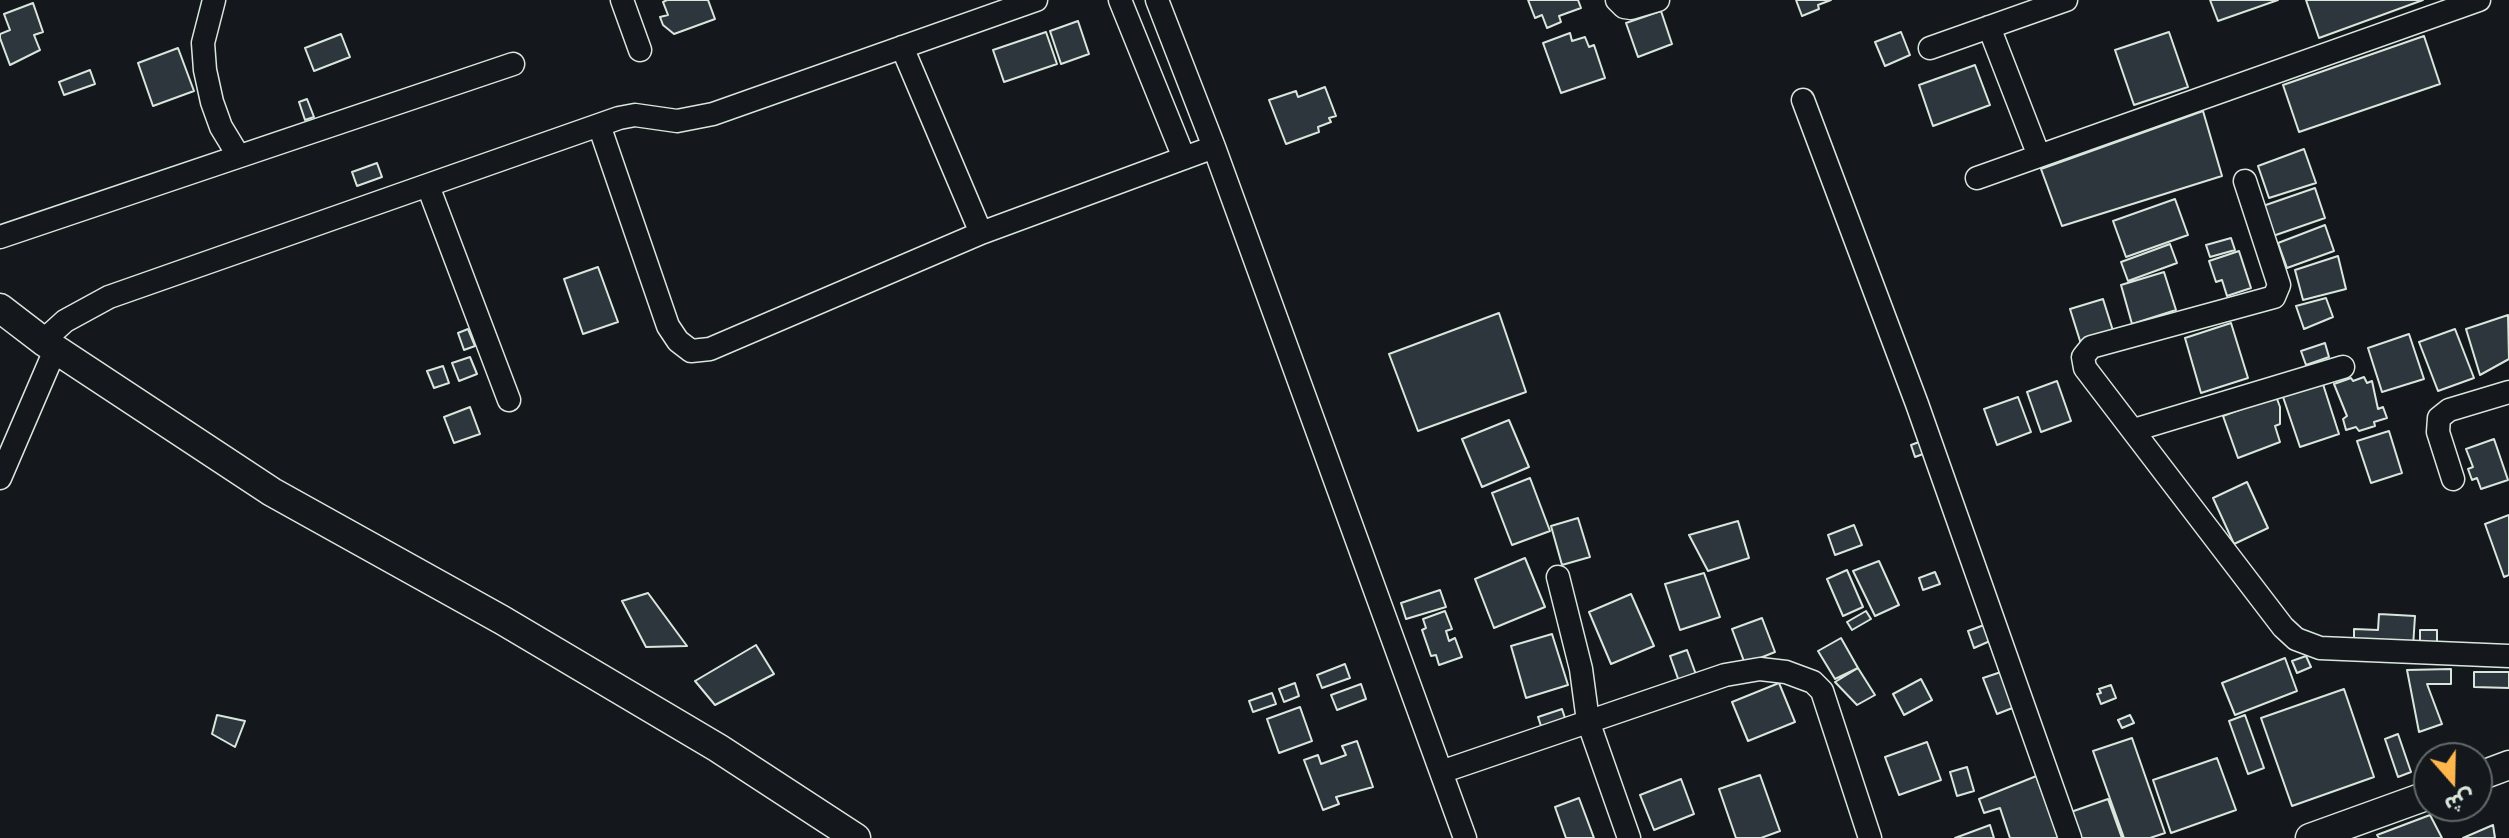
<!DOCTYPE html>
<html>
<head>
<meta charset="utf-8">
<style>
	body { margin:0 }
	#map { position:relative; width:2509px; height:838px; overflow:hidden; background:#14181c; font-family:"Noto Sans","Noto Sans Arabic",sans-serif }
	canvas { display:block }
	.north { position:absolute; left:2413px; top:742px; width:80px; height:80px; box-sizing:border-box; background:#14181c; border:2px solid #626a69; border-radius:50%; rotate:160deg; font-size:22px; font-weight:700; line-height:32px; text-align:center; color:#d8e6dc }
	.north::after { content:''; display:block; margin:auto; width:28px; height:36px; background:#ffb74d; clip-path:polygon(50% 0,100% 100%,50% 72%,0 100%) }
</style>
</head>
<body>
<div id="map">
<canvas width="2509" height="838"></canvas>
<div class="north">ش</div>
</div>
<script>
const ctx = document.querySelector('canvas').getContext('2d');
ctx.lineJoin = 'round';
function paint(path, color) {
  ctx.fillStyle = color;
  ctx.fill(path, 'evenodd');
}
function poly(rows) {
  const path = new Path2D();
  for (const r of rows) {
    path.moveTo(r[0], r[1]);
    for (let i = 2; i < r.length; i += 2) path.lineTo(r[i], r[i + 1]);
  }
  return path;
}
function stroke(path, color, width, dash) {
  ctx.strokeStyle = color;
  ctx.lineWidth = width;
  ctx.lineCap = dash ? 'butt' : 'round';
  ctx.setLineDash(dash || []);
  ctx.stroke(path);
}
const building = poly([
	[667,0,708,0,715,19,674,34,663,25,660,17,668,15,663,2,667,0],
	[1528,0,1578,0,1581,8,1559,16,1561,22,1547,28,1542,15,1535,18,1528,0],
	[1796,0,1831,0,1818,5,1819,9,1802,16,1796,0],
	[2210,0,2278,0,2218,21,2210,0],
	[2306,0,2423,0,2319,38,2306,0],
	[33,3,43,32,34,35,40,50,10,65,0,38,0,34,10,30,4,14,33,3],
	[1661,11,1672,44,1638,57,1626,23,1661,11],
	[1078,21,1089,54,1061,64,1050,31,1078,21],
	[1046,32,1057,64,1004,82,993,50,1046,32],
	[1901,32,1910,55,1885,66,1875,42,1901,32],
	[2169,32,2188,87,2134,105,2115,50,2169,32],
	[1570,33,1572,41,1585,37,1589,47,1594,45,1605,78,1561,93,1543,43,1570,33],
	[341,34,350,57,314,71,305,48,341,34],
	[2424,36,2440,84,2299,132,2283,85,2424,36],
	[178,48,194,91,153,106,138,63,178,48],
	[1975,65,1990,105,1933,126,1919,85,1975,65],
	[90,70,95,84,64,95,59,82,90,70],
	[1325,87,1336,116,1329,118,1331,122,1318,127,1319,132,1286,144,1269,100,1296,91,1298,97,1325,87],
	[307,99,314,117,305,120,299,102,307,99],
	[2203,111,2222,176,2062,226,2041,169,2203,111],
	[2304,149,2316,183,2269,198,2258,166,2304,149],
	[377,163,382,177,357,186,352,172,377,163],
	[2315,188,2325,218,2270,237,2260,207,2315,188],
	[2175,199,2188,235,2126,257,2113,221,2175,199],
	[2325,225,2334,251,2287,268,2278,243,2325,225],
	[2231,238,2235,250,2210,257,2206,245,2231,238],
	[2170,244,2177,263,2128,281,2121,262,2170,244],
	[2239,251,2251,288,2227,296,2222,280,2216,282,2209,261,2239,251],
	[2338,256,2346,289,2303,300,2295,270,2338,256],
	[598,267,618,322,583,334,564,279,598,267],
	[2164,272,2176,310,2132,324,2121,285,2164,272],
	[2326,298,2333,317,2304,329,2296,306,2326,298],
	[2103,299,2114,334,2081,344,2070,309,2103,299],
	[1499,313,1526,392,1418,431,1389,354,1499,313],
	[2508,315,2509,359,2480,375,2466,329,2508,315],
	[2231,323,2248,378,2201,393,2185,338,2231,323],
	[468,329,475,346,464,350,458,333,468,329],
	[2455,329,2474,378,2438,391,2419,342,2455,329],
	[2409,334,2424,379,2382,392,2368,348,2409,334],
	[2325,343,2329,357,2306,365,2301,351,2325,343],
	[470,357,477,374,459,381,452,363,470,357],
	[443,366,449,383,434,388,427,371,443,366],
	[2364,377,2367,383,2372,381,2378,409,2383,407,2387,418,2374,422,2375,426,2359,431,2356,427,2346,430,2343,419,2347,416,2334,384,2351,378,2353,381,2364,377],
	[2321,378,2339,434,2300,447,2281,391,2321,378],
	[2057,381,2071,421,2041,432,2027,392,2057,381],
	[2276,396,2280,407,2280,424,2275,426,2280,442,2238,458,2223,416,2276,396],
	[2018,397,2031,432,1997,445,1984,409,2018,397],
	[470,407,480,434,454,443,444,417,470,407],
	[1509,420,1529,467,1482,487,1462,439,1509,420],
	[2389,431,2402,473,2371,483,2357,441,2389,431],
	[2494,439,2508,480,2481,489,2477,478,2472,480,2468,469,2473,467,2466,449,2494,439],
	[1919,442,1923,454,1915,457,1911,445,1919,442],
	[1530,478,1550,531,1512,545,1492,493,1530,478],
	[2247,482,2268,528,2234,544,2213,498,2247,482],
	[2509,515,2509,575,2504,577,2485,524,2509,515],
	[1578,518,1590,557,1562,565,1551,526,1578,518],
	[1738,521,1749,558,1708,571,1689,535,1738,521],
	[1854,525,1862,545,1835,555,1828,535,1854,525],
	[1525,558,1545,607,1494,628,1475,579,1525,558],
	[1879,561,1899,605,1875,616,1853,571,1879,561],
	[1847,570,1863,607,1843,616,1827,579,1847,570],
	[1935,572,1940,584,1923,590,1919,578,1935,572],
	[1704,573,1720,617,1680,630,1665,584,1704,573],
	[1440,590,1446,607,1406,619,1401,603,1440,590],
	[648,593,687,646,646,647,622,601,648,593],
	[1631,594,1654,646,1611,664,1589,612,1631,594],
	[1445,611,1452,629,1446,631,1449,641,1455,638,1462,657,1439,665,1436,655,1431,656,1422,630,1426,628,1423,619,1445,611],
	[1866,611,1871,619,1852,630,1847,622,1866,611],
	[2379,614,2415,616,2413,647,2354,644,2354,629,2378,630,2379,614],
	[1762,618,1775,652,1745,664,1732,629,1762,618],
	[1984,625,1990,641,1974,648,1968,631,1984,625],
	[2420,630,2437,630,2437,646,2420,646,2420,630],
	[1552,634,1568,685,1526,698,1511,646,1552,634],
	[1841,638,1858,668,1835,679,1818,651,1841,638],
	[756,645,774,674,715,705,695,681,756,645],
	[1687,650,1698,680,1681,687,1670,656,1687,650],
	[2306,656,2311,667,2297,673,2292,661,2306,656],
	[2285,658,2297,691,2235,715,2222,683,2285,658],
	[1345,664,1350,678,1322,688,1317,675,1345,664],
	[1858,668,1875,695,1857,705,1835,682,1858,668],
	[2451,669,2451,684,2427,684,2442,724,2419,732,2407,670,2451,669],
	[2001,672,2015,707,1997,714,1983,678,2001,672],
	[2474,672,2509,672,2509,688,2474,687,2474,672],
	[1921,679,1932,700,1904,715,1893,694,1921,679],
	[1295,683,1299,696,1284,702,1279,689,1295,683],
	[1779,683,1795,722,1748,741,1732,702,1779,683],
	[1361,684,1366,699,1337,710,1331,695,1361,684],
	[2111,685,2116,698,2101,704,2097,694,2101,693,2099,689,2111,685],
	[2344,689,2374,777,2292,806,2261,718,2344,689],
	[1272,693,1276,704,1253,712,1249,701,1272,693],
	[1300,707,1312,741,1279,753,1267,719,1300,707],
	[1562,709,1566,721,1542,729,1538,717,1562,709],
	[217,715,245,721,235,747,212,734,217,715],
	[2130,715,2134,723,2122,728,2118,720,2130,715],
	[2245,715,2264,768,2248,774,2229,721,2245,715],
	[2398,734,2411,772,2398,777,2385,739,2398,734],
	[2132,738,2165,833,2150,838,2124,838,2093,751,2132,738],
	[1357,741,1373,787,1336,797,1339,804,1323,810,1304,760,1318,755,1321,764,1346,755,1342,746,1357,741],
	[1927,742,1941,780,1899,795,1885,757,1927,742],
	[2217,758,2236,810,2171,833,2153,780,2217,758],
	[1967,767,1974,791,1957,796,1950,772,1967,767],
	[1760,775,1780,831,1761,838,1736,838,1719,789,1760,775],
	[2039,775,2062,838,2010,838,2000,808,1984,813,1979,799,2039,775],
	[1681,779,1694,814,1654,830,1640,795,1681,779],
	[1579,798,1594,838,1566,838,1555,807,1579,798],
	[2108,799,2122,838,2077,838,2068,813,2108,799],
	[2430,815,2442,838,2379,838,2377,835,2430,815],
	[1990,825,1994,838,1955,838,1990,825],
	[2493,825,2495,838,2463,838,2493,825]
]);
const minor = poly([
	[214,0,203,43,205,70,212,102,221,127,238,155],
	[622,0,640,50],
	[1120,0,1184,158],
	[1157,0,1214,147,1465,838],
	[1617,0,1624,7,1631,8,1658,0],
	[1989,27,2039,156],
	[902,47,981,233],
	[1930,48,2066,0],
	[1803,100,1917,404,2070,838],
	[599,125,668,326,678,341,691,351,710,349,981,233,1214,147],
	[1977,178,2479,0],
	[2245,181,2279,285,2274,297,2091,347,2083,357,2085,368,2283,627,2296,639,2320,648,2509,656],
	[428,186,509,400],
	[0,237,513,64],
	[43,341,65,321,109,297,619,118,635,115,677,121,713,114,1036,0],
	[2134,430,2343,367],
	[0,478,55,350],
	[2453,479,2438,432,2439,418,2449,410,2509,392],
	[1558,577,1581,669,1588,721,1629,838],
	[1441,772,1725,675,1760,669,1786,672,1813,682,1822,691,1870,838]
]);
const major = poly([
	[0,308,43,341,272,492,502,620,718,748,856,838],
	[2477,777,2509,765],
	[2310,838,2429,795]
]);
paint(building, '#2c363c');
stroke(building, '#d8e6dc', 2);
stroke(minor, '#d8e6dc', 25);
stroke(major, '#d8e6dc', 31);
stroke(minor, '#14181c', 22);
stroke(major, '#14181c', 28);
</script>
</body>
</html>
